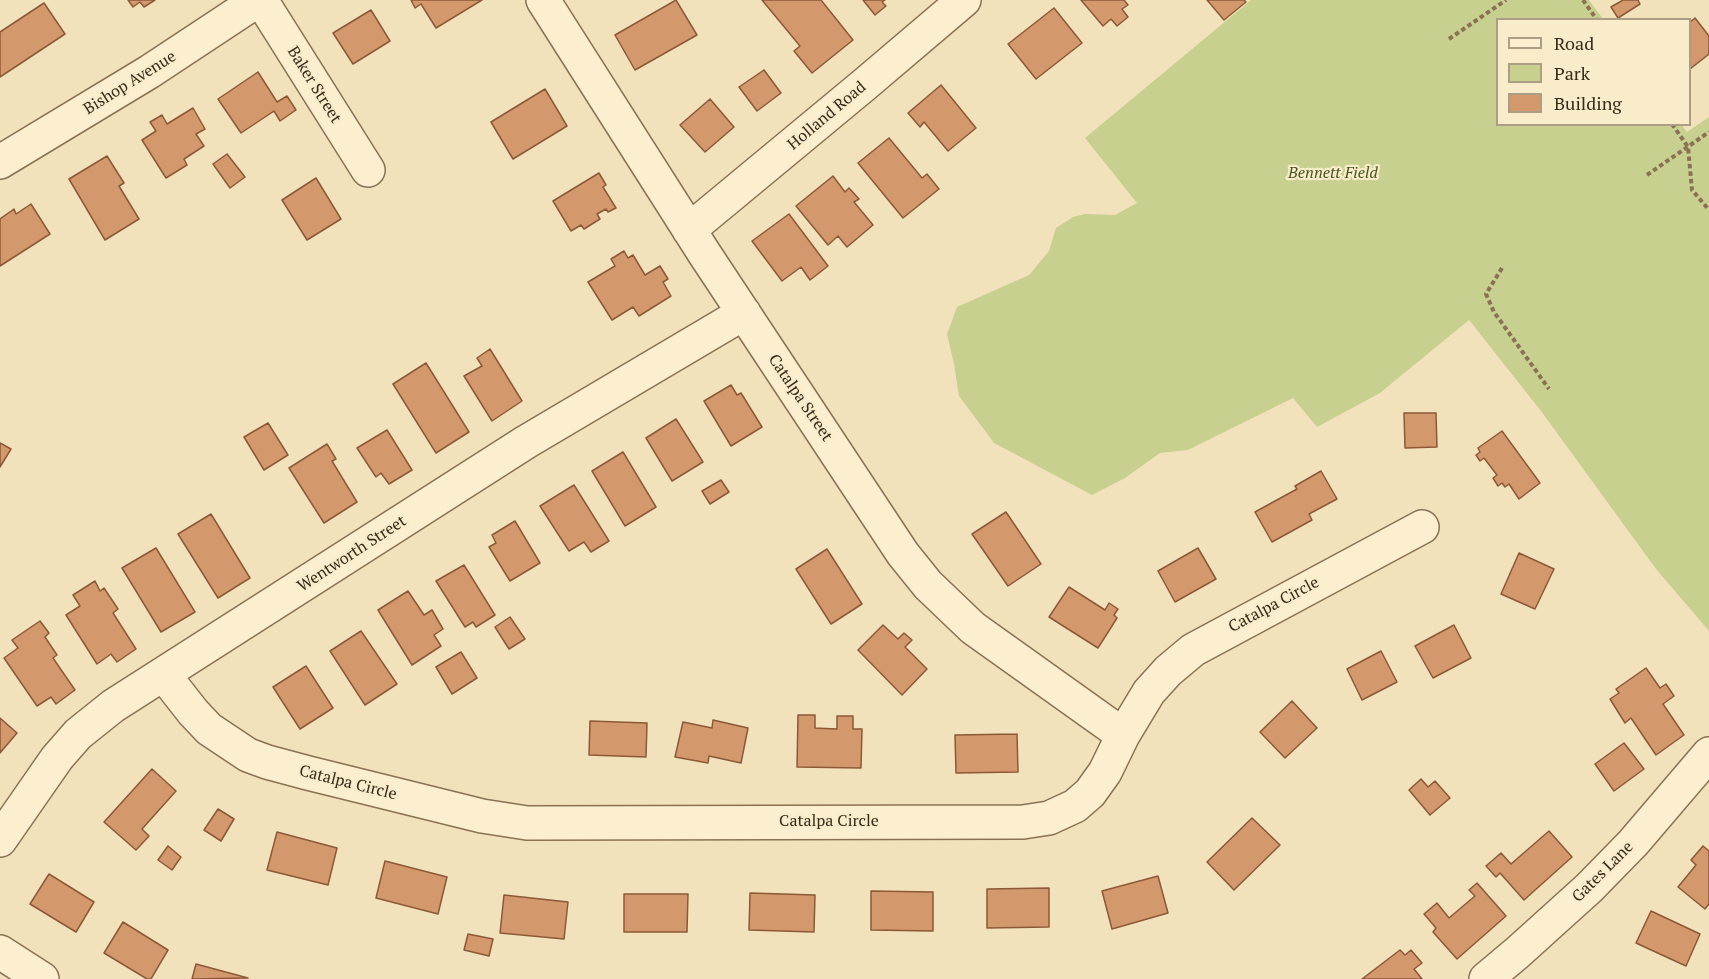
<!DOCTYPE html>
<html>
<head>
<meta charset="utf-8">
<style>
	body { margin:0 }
	#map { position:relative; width:1709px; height:979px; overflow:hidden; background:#f2e2bb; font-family:"PT Serif",serif }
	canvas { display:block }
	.legend { position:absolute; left:1496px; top:18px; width:195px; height:108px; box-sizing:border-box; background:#f8eccb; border:2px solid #ab9e84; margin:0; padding:8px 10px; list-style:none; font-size:18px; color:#38291a }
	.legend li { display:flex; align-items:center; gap:12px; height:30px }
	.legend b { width:30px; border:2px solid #ab9e84 }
</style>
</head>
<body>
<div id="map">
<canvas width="1709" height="979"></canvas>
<ul class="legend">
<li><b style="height:8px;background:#fcefcf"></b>Road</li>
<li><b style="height:16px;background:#c8d08f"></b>Park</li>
<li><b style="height:16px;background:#d4986d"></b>Building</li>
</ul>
</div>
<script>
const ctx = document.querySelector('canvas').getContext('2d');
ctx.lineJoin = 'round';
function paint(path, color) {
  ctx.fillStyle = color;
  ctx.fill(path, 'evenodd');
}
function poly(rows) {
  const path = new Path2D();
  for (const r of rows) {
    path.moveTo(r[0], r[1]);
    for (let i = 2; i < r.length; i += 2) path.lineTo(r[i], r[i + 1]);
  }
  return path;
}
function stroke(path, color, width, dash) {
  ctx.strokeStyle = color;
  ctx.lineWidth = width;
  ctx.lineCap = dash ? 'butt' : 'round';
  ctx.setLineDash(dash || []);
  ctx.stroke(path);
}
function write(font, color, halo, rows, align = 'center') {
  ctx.font = font + ' "PT Serif",serif';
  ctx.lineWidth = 4.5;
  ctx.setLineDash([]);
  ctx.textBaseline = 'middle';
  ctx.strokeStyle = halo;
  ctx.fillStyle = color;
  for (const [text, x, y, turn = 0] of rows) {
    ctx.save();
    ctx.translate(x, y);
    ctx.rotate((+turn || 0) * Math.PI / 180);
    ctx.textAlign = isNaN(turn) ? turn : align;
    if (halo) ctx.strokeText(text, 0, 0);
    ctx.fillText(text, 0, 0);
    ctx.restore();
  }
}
const green = poly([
	[1251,0,1589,0,1603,19,1498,20,1498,124,1681,124,1687,132,1709,117,1709,631,1656,569,1541,411,1469,320,1380,393,1317,427,1293,398,1188,450,1160,453,1125,478,1092,495,994,443,959,396,954,364,947,334,957,307,1029,275,1049,251,1056,228,1073,217,1085,214,1115,215,1137,203,1085,138]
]);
const building = poly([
	[128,0,155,0,144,7,140,2,133,7,128,0],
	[411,0,482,0,436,28,421,4,415,8,411,0],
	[676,0,697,35,635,70,615,35,676,0],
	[762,0,821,0,853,40,812,73,794,51,800,46,762,0],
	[863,0,885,0,882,2,886,6,875,15,863,0],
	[1081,0,1124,0,1128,5,1122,9,1128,17,1117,26,1111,19,1103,26,1081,0],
	[1207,0,1244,0,1246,2,1224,20,1207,0],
	[1623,0,1638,0,1640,4,1618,18,1611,7,1623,0],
	[44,3,65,34,0,77,0,32,44,3],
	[1054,8,1082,43,1036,79,1008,44,1054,8],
	[371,10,390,41,353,64,333,33,371,10],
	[1695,18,1709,36,1709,54,1690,69,1690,22,1695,18],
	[764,70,781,93,757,111,739,87,764,70],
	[258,72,277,102,287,96,296,110,280,121,274,111,241,133,218,99,258,72],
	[941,85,976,128,948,151,924,122,920,127,908,113,941,85],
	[545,89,567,126,513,159,491,122,545,89],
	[710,99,734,127,705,152,680,125,710,99],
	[193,108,205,129,196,134,204,146,184,159,187,165,166,178,142,140,156,131,150,122,162,115,167,124,193,108],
	[889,138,922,178,927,174,939,189,903,218,858,163,889,138],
	[227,154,245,177,230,188,213,164,227,154],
	[107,156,124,183,119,186,139,219,105,240,69,179,107,156],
	[599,173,606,185,603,187,616,208,608,212,606,209,597,214,600,219,584,229,581,225,571,231,553,201,599,173],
	[833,176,845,192,849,188,859,199,854,202,873,225,847,247,838,236,828,245,796,206,833,176],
	[316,178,341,219,307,240,282,200,316,178],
	[31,204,50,234,0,266,0,219,14,209,16,214,31,204],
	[789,214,828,266,810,280,801,267,782,281,752,241,789,214],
	[624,251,628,258,633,255,645,275,660,266,668,279,663,282,671,296,639,316,633,307,612,320,588,282,615,266,611,259,624,251],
	[490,349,522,401,492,421,464,376,482,366,477,358,490,349],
	[426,363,469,432,436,453,393,384,426,363],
	[731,385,737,395,741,393,762,427,731,446,704,401,731,385],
	[1404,413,1436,413,1437,447,1405,448,1404,413],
	[676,419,703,462,672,481,646,438,676,419],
	[268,423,288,455,264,470,244,437,268,423],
	[387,430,412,470,389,484,381,473,376,477,357,448,387,430],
	[1502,431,1540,483,1519,499,1509,484,1505,487,1502,483,1498,486,1493,478,1497,475,1484,458,1480,461,1476,455,1480,452,1478,448,1502,431],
	[0,443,11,449,0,467,0,443],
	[327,444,336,459,332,461,357,502,324,523,289,468,327,444],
	[623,452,656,507,625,526,592,471,623,452],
	[1321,471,1337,499,1309,514,1312,520,1272,542,1255,512,1297,489,1295,486,1321,471],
	[721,480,729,492,710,504,702,491,721,480],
	[574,485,609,541,591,552,584,542,569,551,540,506,574,485],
	[1006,512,1041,564,1008,586,972,534,1006,512],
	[211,514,250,578,218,598,178,534,211,514],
	[515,521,540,563,510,581,489,547,496,543,492,535,515,521],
	[156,548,195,612,161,632,122,568,156,548],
	[1198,548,1216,579,1175,602,1158,571,1198,548],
	[827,549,862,604,831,624,796,569,827,549],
	[1519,553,1554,569,1535,609,1501,594,1519,553],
	[464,565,495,615,476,627,473,622,465,627,436,581,464,565],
	[95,581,100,591,104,588,118,609,113,613,136,649,117,662,111,654,97,664,66,615,80,606,73,595,95,581],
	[1069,587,1105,610,1109,603,1118,609,1114,615,1117,618,1098,648,1049,617,1069,587],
	[408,591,424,615,432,610,443,629,434,635,441,646,412,665,378,610,408,591],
	[510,617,525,639,509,649,495,627,510,617],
	[40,621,49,633,45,637,57,655,53,658,75,690,56,704,51,697,37,706,4,658,18,648,12,640,40,621],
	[883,625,898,639,904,633,912,640,905,647,927,669,902,695,858,650,883,625],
	[1454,625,1471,658,1433,678,1415,646,1454,625],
	[361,631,397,684,365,705,330,651,361,631],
	[1381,651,1397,682,1362,700,1347,669,1381,651],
	[461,652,477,678,452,694,436,667,461,652],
	[306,666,333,708,300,729,273,687,306,666],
	[1646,668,1660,688,1666,684,1674,696,1663,704,1684,735,1656,755,1631,718,1625,723,1610,699,1619,693,1616,689,1646,668],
	[1292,701,1317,728,1285,758,1260,732,1292,701],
	[798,715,815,715,815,728,837,729,837,716,853,716,853,729,862,729,861,768,797,767,798,715],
	[0,718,17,733,0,753,0,718],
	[713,720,748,728,741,763,709,756,708,763,675,757,683,722,712,728,713,720],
	[590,721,647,723,646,757,589,755,590,721],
	[1017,734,1018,772,956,773,955,735,1017,734],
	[1624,743,1644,769,1614,791,1595,764,1624,743],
	[152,769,176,791,142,829,149,836,136,850,104,822,152,769],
	[1421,779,1428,787,1435,781,1450,798,1430,815,1409,790,1421,779],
	[218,809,234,819,221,841,204,830,218,809],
	[1252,818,1280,845,1234,890,1207,862,1252,818],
	[1549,831,1572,857,1524,900,1500,873,1496,877,1486,866,1501,853,1511,864,1549,831],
	[277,832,337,848,328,885,267,870,277,832],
	[168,846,181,857,172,870,158,860,168,846],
	[1703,846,1709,851,1709,904,1705,909,1678,887,1696,865,1691,860,1703,846],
	[385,861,447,877,438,914,376,898,385,861],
	[49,874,94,902,76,932,30,904,49,874],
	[1158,876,1168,913,1112,929,1102,891,1158,876],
	[1477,883,1506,916,1457,959,1433,932,1436,928,1424,914,1437,903,1449,918,1475,896,1469,890,1477,883],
	[1049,888,1049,927,987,928,987,889,1049,888],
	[871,891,933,892,933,931,871,930,871,891],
	[750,893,815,895,814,932,749,930,750,893],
	[624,894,688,894,687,932,624,932,624,894],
	[504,895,568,902,564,939,500,933,504,895],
	[1651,911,1700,934,1686,966,1636,943,1651,911],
	[123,922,168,950,151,979,147,979,104,953,123,922],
	[468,934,493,939,489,956,464,950,468,934],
	[1400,950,1405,955,1411,950,1422,963,1414,969,1422,979,1362,979,1400,950],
	[196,964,248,978,192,979,196,964]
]);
const path = poly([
	[1583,0,1597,20],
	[1449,39,1506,0],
	[1672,124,1688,147,1692,190,1709,210],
	[1647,175,1709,132],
	[1502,268,1486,294,1494,312,1549,389]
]);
const street = poly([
	[261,0,368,170],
	[543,0,704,253,903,554,928,585,973,628,1123,735],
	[0,162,149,72,258,0],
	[689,230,864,85,964,0],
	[164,675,193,712,209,729,248,755,267,762,308,773,482,816,527,823,1023,822,1049,818,1075,806,1090,793,1105,772,1123,735,1149,692,1168,671,1193,650,1422,527],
	[0,840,57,758,78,734,113,706,526,442,744,313],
	[0,952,42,979],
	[1486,979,1517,953,1589,888,1633,843,1709,754]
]);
const streetNames = [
	["Bishop Avenue",130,83,-32],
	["Baker Street",314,85,58],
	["Holland Road",827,116,-40],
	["Catalpa Street",800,398,56],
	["Wentworth Street",352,554,-33],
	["Catalpa Circle",1274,605,-28],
	["Catalpa Circle",348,783,14],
	["Catalpa Circle",829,821],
	["Gates Lane",1603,872,-45]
];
const parkNames = [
	["Bennett Field",1333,173]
];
paint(green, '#c8d08f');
paint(building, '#d4986d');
stroke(building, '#8c5937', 1.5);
stroke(street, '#8a7154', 36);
stroke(path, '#8a7154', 4, [4.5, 3]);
stroke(street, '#fcefcf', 33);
write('16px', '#38291a', '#f8eccb', streetNames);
write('italic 16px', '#48561f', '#f8eccb', parkNames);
</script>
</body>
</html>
